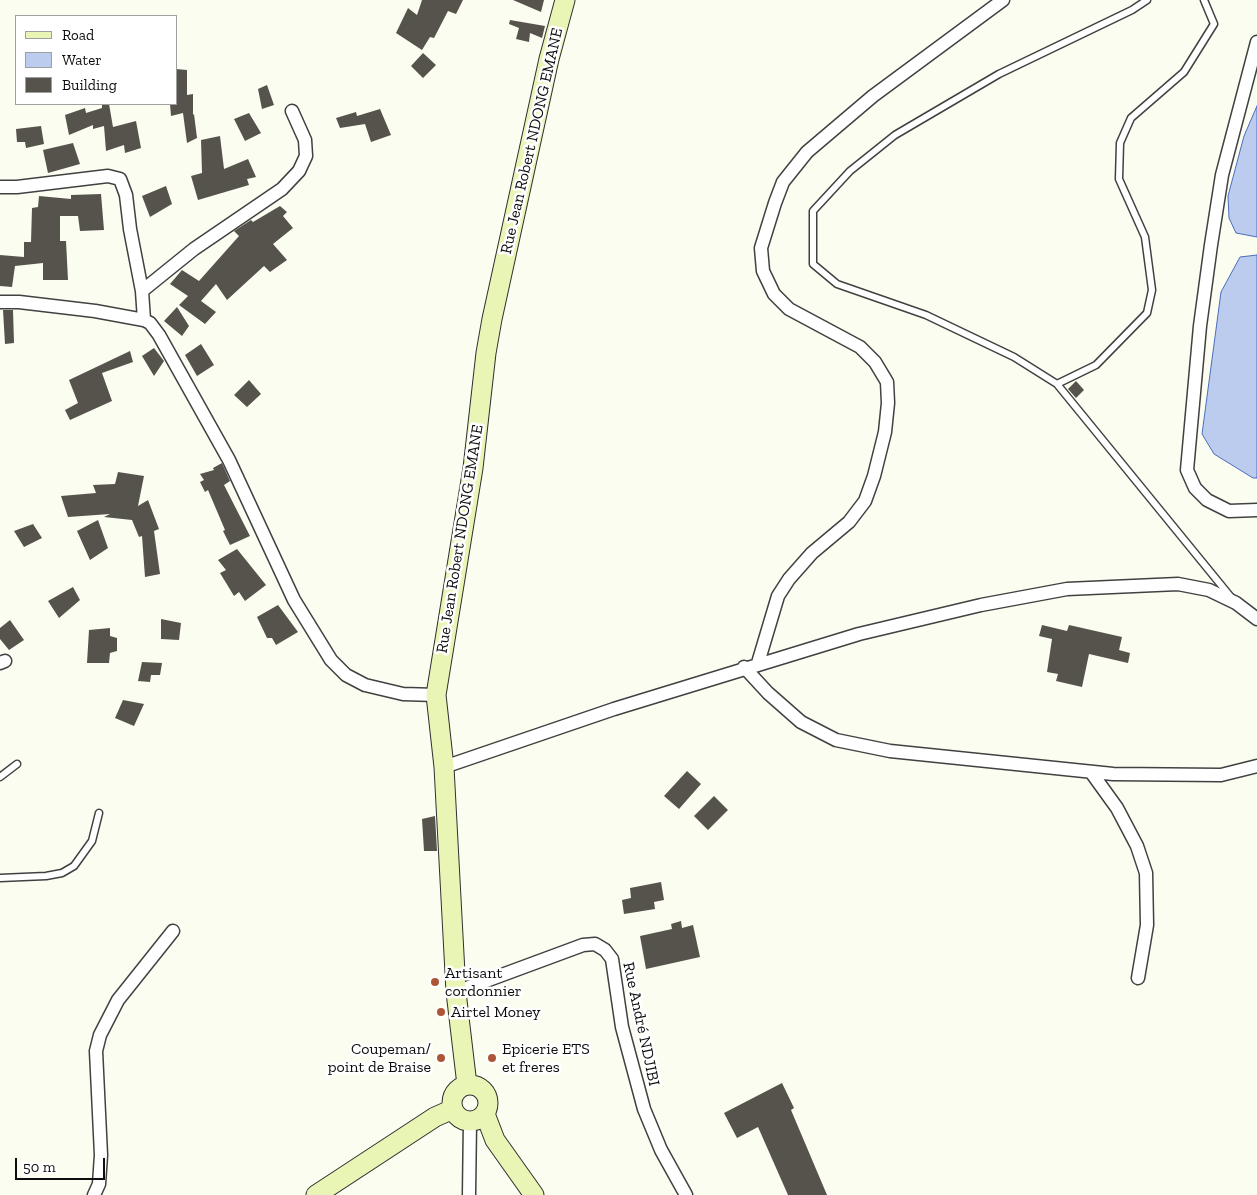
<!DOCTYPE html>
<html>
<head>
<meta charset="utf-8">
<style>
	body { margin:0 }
	#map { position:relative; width:1257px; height:1195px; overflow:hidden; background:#fcfdf1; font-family:"Zilla Slab",serif }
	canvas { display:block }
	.legend { position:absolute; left:15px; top:15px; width:162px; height:90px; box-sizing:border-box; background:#fff; border:1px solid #9f9f9f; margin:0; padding:6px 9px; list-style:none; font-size:15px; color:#0e0e0e }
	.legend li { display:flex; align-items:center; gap:10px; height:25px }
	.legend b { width:25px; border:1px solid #9f9f9f }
	.scale { position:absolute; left:15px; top:1158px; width:90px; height:22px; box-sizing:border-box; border:2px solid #0e0e0e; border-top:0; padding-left:6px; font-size:15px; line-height:18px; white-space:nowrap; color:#0e0e0e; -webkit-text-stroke:4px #fff; paint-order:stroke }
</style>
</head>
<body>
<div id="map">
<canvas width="1257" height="1195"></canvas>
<ul class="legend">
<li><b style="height:6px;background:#e8f5b4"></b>Road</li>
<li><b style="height:14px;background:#bcccef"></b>Water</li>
<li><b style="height:14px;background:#55534c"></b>Building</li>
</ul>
<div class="scale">50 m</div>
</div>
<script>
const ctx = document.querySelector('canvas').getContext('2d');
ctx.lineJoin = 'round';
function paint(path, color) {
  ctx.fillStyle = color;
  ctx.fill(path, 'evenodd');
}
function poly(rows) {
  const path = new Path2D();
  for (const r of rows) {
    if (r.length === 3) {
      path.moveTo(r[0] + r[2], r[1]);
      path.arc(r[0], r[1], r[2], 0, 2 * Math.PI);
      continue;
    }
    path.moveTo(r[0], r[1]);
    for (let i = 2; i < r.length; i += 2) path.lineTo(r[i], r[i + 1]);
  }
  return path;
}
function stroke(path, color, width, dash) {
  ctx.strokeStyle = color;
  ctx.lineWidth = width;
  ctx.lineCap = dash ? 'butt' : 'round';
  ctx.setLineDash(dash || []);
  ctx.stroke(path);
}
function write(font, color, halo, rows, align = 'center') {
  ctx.font = font + ' "Zilla Slab",serif';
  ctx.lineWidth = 5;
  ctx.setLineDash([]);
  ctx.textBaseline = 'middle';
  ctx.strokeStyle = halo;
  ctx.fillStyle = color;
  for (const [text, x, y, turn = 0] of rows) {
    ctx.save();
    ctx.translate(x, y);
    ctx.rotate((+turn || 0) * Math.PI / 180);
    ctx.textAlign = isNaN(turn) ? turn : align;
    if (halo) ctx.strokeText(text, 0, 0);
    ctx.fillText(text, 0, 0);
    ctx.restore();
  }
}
const water = poly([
	[1257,106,1257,237,1236,233,1229,218,1228,196,1244,136,1257,106],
	[1257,255,1257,478,1253,478,1214,454,1202,434,1221,292,1240,257,1257,255]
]);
const building = poly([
	[422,0,463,0,456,14,448,11,434,38,430,37,422,50,396,33,408,8,417,15],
	[513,0,544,0,541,12],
	[510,20,545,26,542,38,530,33,529,42,516,39,519,28,509,24],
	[423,53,436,65,423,78,411,66],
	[176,69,187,70,187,95,193,94,193,115,194,114,197,138,187,143,183,113,171,116,170,104,176,104],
	[267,85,274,105,262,109,258,89],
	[102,104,109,104,113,127,136,121,141,148,125,153,124,145,106,151,104,126,93,129,93,125,69,135,65,115,85,108,86,113,102,108],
	[380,109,391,135,371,142,365,124,340,128,336,118,356,112,357,116],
	[249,113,261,133,245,141,234,119],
	[41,126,44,144,26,148,25,142,17,142,16,129],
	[220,136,224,169,248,159,256,177,247,179,249,185,198,200,191,176,202,173,201,140],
	[73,143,80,164,48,173,43,150],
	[166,186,172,204,150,217,142,196],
	[101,194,104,230,80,231,78,216,60,216,60,241,66,241,68,280,43,280,43,263,15,266,12,287,0,286,0,255,24,257,24,242,31,242,32,208,38,207,39,196,71,199,71,195],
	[280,206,287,212,283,216,293,228,273,244,287,260,270,272,264,266,227,300,216,284,201,301,216,312,205,324,179,305,188,296,170,284,182,270,199,281,239,236,234,231,251,220,253,222],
	[177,307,189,326,182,336,164,321],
	[3,310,13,310,14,343,5,344],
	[201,344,214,365,197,376,185,355],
	[154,348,164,361,154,376,142,356],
	[130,351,133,362,102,373,112,401,70,420,65,410,78,403,69,380],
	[249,380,261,394,247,407,234,395],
	[1076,381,1084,390,1076,398,1068,389],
	[222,463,230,481,224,485,250,536,230,545,223,531,225,530,208,490,205,492,200,482,204,480,200,474,214,470,213,468],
	[118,472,144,476,138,506,148,500,159,529,154,531,160,574,145,577,142,536,139,537,132,520,104,517,110,514,68,517,61,496,96,493,93,485,115,484],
	[98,520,108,548,90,560,77,531],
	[33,524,42,538,24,547,14,531],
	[237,549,266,585,245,601,239,592,234,596,220,573,226,570,218,560],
	[73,587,80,600,59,618,48,601],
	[278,605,298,632,276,645,272,638,267,638,257,617],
	[161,619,181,623,179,640,161,639],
	[10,620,24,640,9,650,0,639,0,628],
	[1042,625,1067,631,1069,625,1122,637,1119,650,1130,653,1128,663,1089,654,1082,687,1056,681,1058,674,1047,672,1052,639,1039,636],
	[110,628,110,636,117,638,117,651,110,653,109,663,87,663,89,630],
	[142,662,162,663,160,675,151,675,150,682,138,681],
	[123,700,144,704,134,726,115,718],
	[687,771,701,784,679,809,664,796],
	[714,796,728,810,708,830,694,816],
	[435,816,437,851,424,851,422,819],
	[661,882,664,900,654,902,655,909,624,914,622,900,631,898,630,888],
	[681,921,682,928,693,925,700,957,646,969,640,936,672,929,671,924],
	[782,1083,794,1108,791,1110,827,1195,788,1195,758,1127,737,1138,724,1113]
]);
const lane = poly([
	[1147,0,1132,10,999,74,895,135,850,171,813,211,813,264,837,284,926,315,1014,357,1057,384,1230,596],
	[1057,384,1096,365,1147,313,1152,290,1145,237,1119,179,1120,143,1131,118,1184,72,1214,24,1204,0],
	[0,777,17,764],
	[0,878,46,876,62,873,74,866,92,841,99,813]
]);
const street = poly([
	[1257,42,1222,175,1211,245,1200,326,1187,470,1195,488,1207,500,1229,511,1257,510],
	[0,187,17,187,108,176,120,179,126,195,130,229,142,291,144,320],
	[142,291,194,249,282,189,299,171,306,156,305,140,292,111],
	[0,302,19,302,95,311,144,320,150,323,159,335,229,460,294,600,331,660,346,675,365,685,403,694,436,695],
	[0,663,5,661],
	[758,663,778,596,789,579,812,553,849,522,865,501,874,476,885,432,888,403,887,382,875,362,860,347,789,309,774,294,763,271,761,248,775,203,783,182,807,152,873,96,1003,0],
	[744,667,768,693,801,722,836,740,890,751,1113,774,1221,775,1257,766],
	[444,767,614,709,859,634,981,605,1067,589,1178,584,1209,590,1236,603,1257,619],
	[1091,772,1117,808,1137,846,1146,873,1147,925,1138,978],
	[456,992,583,945,595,944,605,950,612,959,622,1027,644,1109,661,1150,686,1195],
	[94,1195,99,1184,101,1155,96,1051,100,1035,118,1000,173,931],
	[469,1195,470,1121]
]);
const secondary = poly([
	[470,1103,18],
	[467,1085,456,992,444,767,436,695,473,468,486,353,492,319,549,59,565,0],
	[485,1114,495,1140,534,1195],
	[316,1195,435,1117,453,1109]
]);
const markers = [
	[435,982,5,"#ad5637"],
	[441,1012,5,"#ad5637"],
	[441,1058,5,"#ad5637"],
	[492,1058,5,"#ad5637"]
];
const streetNames = [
	["Rue Jean Robert NDONG EMANE",532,141,-77],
	["Rue Jean Robert NDONG EMANE",460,539,-81],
	["Rue André NDJIBI",641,1024,78]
];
const poiNames = [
	["Artisant",445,973],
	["cordonnier",445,991],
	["Airtel Money",451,1012],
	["Coupeman/",431,1049,"right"],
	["point de Braise",431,1067,"right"],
	["Epicerie ETS",502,1049],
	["et freres",502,1067]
];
paint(water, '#bcccef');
stroke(water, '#4c6dbc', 1);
paint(building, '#55534c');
stroke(lane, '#414141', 9);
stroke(street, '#414141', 15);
stroke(secondary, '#303030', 21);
stroke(lane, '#fff', 6);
stroke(street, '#fff', 12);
stroke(secondary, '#e8f5b4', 19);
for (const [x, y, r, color] of markers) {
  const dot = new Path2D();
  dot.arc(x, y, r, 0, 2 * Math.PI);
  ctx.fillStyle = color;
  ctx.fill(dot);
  stroke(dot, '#fff', 2);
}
write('16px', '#0e0e0e', '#fff', streetNames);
write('16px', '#0e0e0e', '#fff', poiNames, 'left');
</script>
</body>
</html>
